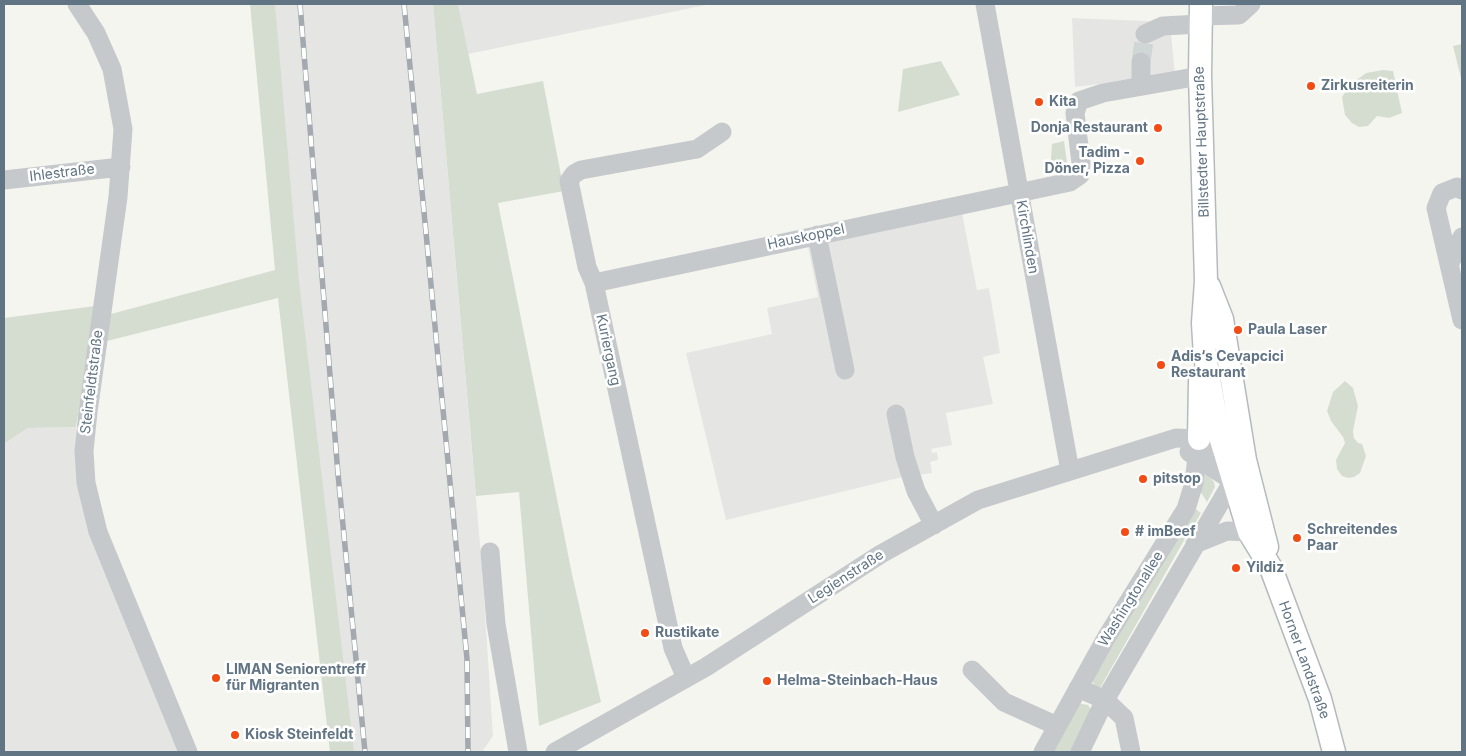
<!DOCTYPE html>
<html>
<head>
<meta charset="utf-8">
<style>
	body { margin:0 }
	#map { position:relative; width:1466px; height:756px; overflow:hidden; background:#f5f5f0; font-family:Inter,sans-serif }
	canvas { display:block }
	.frame { position:absolute; inset:0; border:5px solid #617484; pointer-events:none }
</style>
</head>
<body>
<div id="map">
<canvas width="1466" height="756"></canvas>
<div class="frame"></div>
</div>
<script>
const ctx = document.querySelector('canvas').getContext('2d');
ctx.lineJoin = 'round';
function paint(path, color) {
  ctx.fillStyle = color;
  ctx.fill(path, 'evenodd');
}
function poly(rows) {
  const path = new Path2D();
  for (const r of rows) {
    path.moveTo(r[0], r[1]);
    for (let i = 2; i < r.length; i += 2) path.lineTo(r[i], r[i + 1]);
  }
  return path;
}
function stroke(path, color, width, dash) {
  ctx.strokeStyle = color;
  ctx.lineWidth = width;
  ctx.lineCap = dash ? 'butt' : 'round';
  ctx.setLineDash(dash || []);
  ctx.stroke(path);
}
function write(font, color, halo, rows, align = 'center') {
  ctx.font = font + ' Inter,sans-serif';
  ctx.lineWidth = 5;
  ctx.setLineDash([]);
  ctx.textBaseline = 'middle';
  ctx.strokeStyle = halo;
  ctx.fillStyle = color;
  for (const [text, x, y, turn = 0] of rows) {
    ctx.save();
    ctx.translate(x, y);
    ctx.rotate((+turn || 0) * Math.PI / 180);
    ctx.textAlign = isNaN(turn) ? turn : align;
    if (halo) ctx.strokeText(text, 0, 0);
    ctx.fillText(text, 0, 0);
    ctx.restore();
  }
}
const built = poly([
	[272,4,433,4,482,567,493,736,482,752,344,752,338,740],
	[458,4,711,4,468,54],
	[1072,18,1170,22,1175,75,1075,87],
	[962,213,977,290,989,288,1000,353,983,357,993,404,946,413,952,445,931,449,932,453,937,452,938,460,930,462,932,473,903,477,726,520,686,353,772,334,767,308,818,297,806,237],
	[76,427,77,485,90,538,180,752,4,752,4,444,28,428]
]);
const green = poly([
	[250,4,275,4,299,281,354,752,330,752,278,298,107,341,111,314,275,270],
	[433,4,458,4,477,94,543,81,564,191,498,203,572,574,601,702,539,726,519,492,476,496],
	[1462,44,1462,82,1453,46],
	[941,61,960,95,898,112,903,69],
	[1383,70,1393,71,1402,113,1389,118,1377,116,1368,126,1359,127,1352,123,1345,115,1342,97,1350,85,1366,73],
	[1064,141,1068,170,1050,173,1052,144],
	[95,306,76,427,28,428,4,444,4,318],
	[1345,381,1353,388,1358,406,1353,431,1354,438,1358,443,1362,444,1366,456,1360,473,1354,477,1348,478,1342,476,1337,469,1336,460,1345,443,1343,437,1331,421,1327,411,1333,392],
	[1206,471,1214,482,1215,487,1207,502,1200,491,1201,474],
	[1193,507,1201,513,1190,532,1184,527],
	[1180,533,1186,537,1100,688,1094,685,1091,678],
	[1077,703,1088,705,1093,713,1073,752,1053,752]
]);
const minorTunnel = poly([
	[1141,62,1145,34]
]);
const minor = poly([
	[77,4,96,33,112,69,123,129,118,197,88,412,84,451,86,483,98,532,188,752],
	[985,4,1070,471],
	[1200,16,1239,15,1251,4],
	[1145,34,1163,26,1200,24],
	[1141,62,1141,86],
	[4,180,121,167],
	[1462,190,1457,187,1442,193,1436,208,1462,320],
	[817,235,845,370],
	[1450,263,1462,237],
	[594,283,1070,182,1080,175,1081,163,1075,113,1079,101,1103,93,1200,76],
	[896,414,905,457,916,491,934,525],
	[1189,452,1231,480],
	[1195,544,1227,531,1249,532],
	[490,552,496,624,518,752],
	[972,670,1004,702,1057,726],
	[686,678,673,648,594,283,587,267,569,181,574,174,581,170,697,149,722,132],
	[1078,688,1105,700,1124,718,1131,752],
	[555,752,706,667,881,554,978,500,1176,438,1199,439,1245,460,1105,700,1080,752],
	[1043,752,1106,638,1186,509,1194,483,1199,439]
]);
const major = poly([
	[1201,4,1200,76,1206,281,1203,323,1205,356,1218,430,1249,532,1271,568,1320,699,1334,752],
	[1209,286,1222,319,1245,460,1267,547],
	[1199,439,1200,382]
]);
const rail = poly([
	[300,4,338,474,365,752],
	[404,4,467,659,468,752]
]);
const markers = [
	[1311,86,5,"#f24b13"],
	[1039,102,5,"#f24b13"],
	[1158,128,5,"#f24b13"],
	[1140,161,5,"#f24b13"],
	[1238,330,5,"#f24b13"],
	[1161,365,5,"#f24b13"],
	[1143,479,5,"#f24b13"],
	[1125,532,5,"#f24b13"],
	[1297,538,5,"#f24b13"],
	[1236,568,5,"#f24b13"],
	[645,633,5,"#f24b13"],
	[216,678,5,"#f24b13"],
	[767,681,5,"#f24b13"],
	[235,735,5,"#f24b13"]
];
const poiNames = [
	["Zirkusreiterin",1321,86],
	["Kita",1049,102],
	["Donja Restaurant",1148,128,"right"],
	["Tadim -",1130,153,"right"],
	["Döner, Pizza",1130,169,"right"],
	["Paula Laser",1248,330],
	["Adis‘s Cevapcici",1171,357],
	["Restaurant",1171,373],
	["pitstop",1153,479],
	["Schreitendes",1307,530],
	["Paar",1307,546],
	["# imBeef",1135,532],
	["Yildiz",1246,568],
	["Rustikate",655,633],
	["LIMAN Seniorentreff",226,670],
	["für Migranten",226,686],
	["Helma-Steinbach-Haus",777,681],
	["Kiosk Steinfeldt",245,735]
];
const streetNames = [
	["Billstedter Hauptstraße",1202,142,-92],
	["Ihlestraße",62,173,-7],
	["Hauskoppel",806,237,-12],
	["Kirchlinden",1027,237,80],
	["Kuriergang",608,350,78],
	["Steinfeldtstraße",92,382,-83],
	["Legienstraße",846,577,-33],
	["Washingtonallee",1131,599,-58],
	["Horner Landstraße",1304,660,70]
];
paint(built, '#e5e6e4');
paint(green, '#d5ddd1');
stroke(minorTunnel, '#d0d5d5', 19, [19, 9]);
stroke(major, '#b6babe', 25);
stroke(minor, '#c6c9cc', 19);
stroke(major, '#fff', 22);
stroke(rail, '#a3a9af', 5.5);
stroke(rail, '#fff', 4, [11]);
for (const [x, y, r, color] of markers) {
  const dot = new Path2D();
  dot.arc(x, y, r, 0, 2 * Math.PI);
  ctx.fillStyle = color;
  ctx.fill(dot);
  stroke(dot, '#fff', 2);
}
write('bold 14px', '#617484', '#fff', poiNames, 'left');
write('14px', '#617484', '#fff', streetNames);
</script>
</body>
</html>
